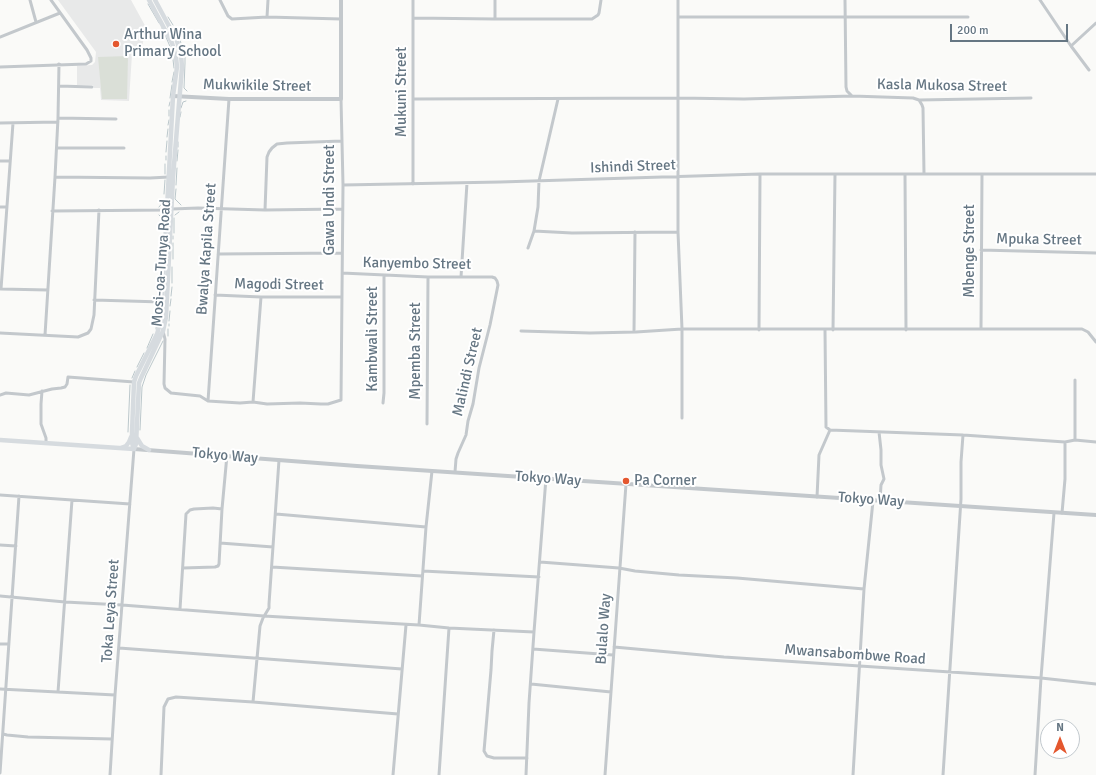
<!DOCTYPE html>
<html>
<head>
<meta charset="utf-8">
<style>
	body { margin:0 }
	#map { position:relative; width:1096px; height:775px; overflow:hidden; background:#fafaf8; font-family:Signika,sans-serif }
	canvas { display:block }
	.north { position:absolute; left:1040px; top:719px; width:40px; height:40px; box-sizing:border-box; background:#fff; border:1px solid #c1c8cd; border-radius:50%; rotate:0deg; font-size:11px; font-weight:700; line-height:16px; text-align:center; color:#657683 }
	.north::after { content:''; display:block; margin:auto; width:14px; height:18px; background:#e4572e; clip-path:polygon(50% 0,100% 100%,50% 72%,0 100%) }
	.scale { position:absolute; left:950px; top:24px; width:118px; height:18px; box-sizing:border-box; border:2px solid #657683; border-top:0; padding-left:5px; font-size:12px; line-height:14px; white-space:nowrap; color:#657683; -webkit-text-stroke:3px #fff; paint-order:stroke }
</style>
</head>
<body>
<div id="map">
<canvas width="1096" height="775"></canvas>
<div class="north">N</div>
<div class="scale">200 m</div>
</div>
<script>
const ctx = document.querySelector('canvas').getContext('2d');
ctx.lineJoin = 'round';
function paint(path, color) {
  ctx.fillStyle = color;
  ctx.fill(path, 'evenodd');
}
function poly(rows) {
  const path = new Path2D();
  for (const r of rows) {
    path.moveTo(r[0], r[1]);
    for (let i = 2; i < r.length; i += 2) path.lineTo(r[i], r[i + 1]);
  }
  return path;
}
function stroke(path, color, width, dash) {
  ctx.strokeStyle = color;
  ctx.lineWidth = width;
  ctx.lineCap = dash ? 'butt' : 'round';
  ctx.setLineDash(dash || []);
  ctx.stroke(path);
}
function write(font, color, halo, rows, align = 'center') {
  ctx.font = font + ' Signika,sans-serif';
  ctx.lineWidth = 4;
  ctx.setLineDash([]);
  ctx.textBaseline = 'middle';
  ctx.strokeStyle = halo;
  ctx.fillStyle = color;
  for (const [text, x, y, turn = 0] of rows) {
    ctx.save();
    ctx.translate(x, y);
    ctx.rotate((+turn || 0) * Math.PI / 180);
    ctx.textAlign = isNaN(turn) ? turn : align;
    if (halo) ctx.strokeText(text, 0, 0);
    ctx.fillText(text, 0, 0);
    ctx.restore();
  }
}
const built = poly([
	[58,0,131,0,148,31,144,37,141,52,132,54,129,101,101,100,100,88,94,88,93,85,77,85,77,66,92,65,95,62,96,52]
]);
const green = poly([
	[128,56,127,99,102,99,98,57]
]);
const stream = poly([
	[148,4,159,23],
	[168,17,173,25],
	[162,28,172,51,174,68],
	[179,37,185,56,185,63,184,88,187,91],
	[172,82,174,72],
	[170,98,172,85],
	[169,106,170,102],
	[181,108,183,102,186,101],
	[169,116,169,110],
	[180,117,181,112],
	[168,125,169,120],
	[167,137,168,129],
	[178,147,178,142],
	[166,152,167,141],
	[166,160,166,156],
	[177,161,178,150],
	[165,174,165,164],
	[176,185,177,168],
	[176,189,175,199,181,205],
	[164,194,165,180],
	[159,207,164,201,164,199],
	[159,215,163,219,163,230],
	[175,215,179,212],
	[174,233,174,218],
	[173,239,173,236],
	[162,241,162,235],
	[173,259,173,243],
	[161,260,162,245],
	[161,263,161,265],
	[161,270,161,278],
	[172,283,172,267],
	[171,296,172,287],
	[159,298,160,282],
	[170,306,171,299],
	[158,318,160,306],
	[169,321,170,311],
	[169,326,169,324],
	[156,329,157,321],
	[168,336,168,329],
	[147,348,153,334],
	[137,367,144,353],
	[132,378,135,371],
	[140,430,142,387,146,375,163,341],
	[128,432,130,385]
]);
const minor = poly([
	[30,0,36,22],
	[220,0,228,16,232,19,267,17,341,19],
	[495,0,495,19],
	[678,0,678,232,682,329,682,418],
	[845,0,846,87,847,91,852,96],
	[1040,0,1071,46,1089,70],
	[267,17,268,0],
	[678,17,968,17],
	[413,18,495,19,592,19,598,15,599,13,601,0],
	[0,37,60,13],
	[1071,46,1096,23],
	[0,67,86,64,91,61,91,58,87,50,51,0],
	[59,86,92,87],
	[413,99,678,98,744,99,852,96,913,98,919,100,1031,98],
	[919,100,922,105,923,108,924,174],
	[58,118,116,119],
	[0,123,58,122],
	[13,123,1,289,48,290],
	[57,148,124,148],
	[0,161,10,161],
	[905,174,906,330],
	[55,177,150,178,169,177],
	[413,184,413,0],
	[343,185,500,182,760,174,1096,174],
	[0,207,7,207],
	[265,210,267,157,269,152,272,148,277,144,287,143,342,141],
	[52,211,167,210,172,209,198,208,265,210,342,209],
	[534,231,538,207,539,181,558,99],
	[528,248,534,231,572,233,678,232],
	[981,250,1096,253],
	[218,254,342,253],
	[342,273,428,277,492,277,495,278,497,281,498,285,490,325,479,368,473,404,468,421,466,435,458,453,456,459,455,472],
	[461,277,467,183],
	[215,295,261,297,342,297],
	[94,300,162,302],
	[981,329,982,174],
	[759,330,760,174],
	[825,330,826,427,830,430,963,435,1065,442,1075,440,1096,442],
	[833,330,835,174],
	[163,331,165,339,164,384,165,388,171,393,200,396,208,401,240,403,253,402,267,404,300,403,321,404,328,404,341,400,343,185,341,99],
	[521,331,590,333,636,332,682,329,1082,329,1088,332,1096,342],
	[634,332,635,232],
	[0,333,78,337,88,333,91,329,94,315,99,210],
	[45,335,55,177,58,118,59,64],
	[1075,380,1075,440],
	[42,391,41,404,41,424,46,438,46,443],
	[0,395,6,393,29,395,52,389,61,388,65,387,67,384,68,377,134,382],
	[208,401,229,99],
	[253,402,261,297],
	[383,403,384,393,384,275],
	[427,424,428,277],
	[879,432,881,450,881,465,884,479,881,485,880,501],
	[0,495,130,504],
	[817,497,819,455,830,430],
	[1062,513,1065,479,1065,442],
	[276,514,426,527],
	[220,543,273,547],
	[0,545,16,546],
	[540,562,619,568,635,571,679,575,737,578,864,589],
	[272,567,422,576],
	[183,568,215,567,218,566,219,564,222,509,227,455],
	[423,571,539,577],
	[0,596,65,602,122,605,264,616,419,625,449,628,534,632],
	[180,609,186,514,190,510,194,509,213,508,222,509],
	[419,625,426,527,432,471],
	[494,630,492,651,491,670,484,751,487,756,494,758,527,758],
	[0,644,8,644],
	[614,647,724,657,1041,678,1096,684],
	[119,648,402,669],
	[533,649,613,655],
	[531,684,611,692],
	[0,689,115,695],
	[58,692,72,500],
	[253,702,260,626,263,618,269,608,269,604,279,460],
	[3,734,7,735,28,737,112,739],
	[0,773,19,496],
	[110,775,115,695,134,449],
	[161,775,164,707,168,699,176,697,253,702,398,714],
	[393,775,406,625],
	[439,775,449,628],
	[526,775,529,703,534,632,546,478],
	[605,775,626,484],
	[853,775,864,589,873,501],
	[943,775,961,499,961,462,963,435],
	[1035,775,1041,678,1054,513]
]);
const tertiary = poly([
	[173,96,229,99,341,99,341,0],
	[134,449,357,466,1096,515]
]);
const secondary = poly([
	[137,438,142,446,149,450],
	[0,440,134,449],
	[121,448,126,446,129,442,131,437],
	[134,449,132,443,132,432,134,382,136,376,157,334,161,320,173,96,177,67,176,57,172,43,149,0],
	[134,449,136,444,139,383,141,378,163,331,166,317,173,177,182,67,181,54,177,41,155,0]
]);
const markers = [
	[116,44,4,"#e4572e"],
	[626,481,4,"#e4572e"]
];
const poiNames = [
	["Arthur Wina",124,35],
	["Primary School",124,52],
	["Pa Corner",634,481]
];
const streetNames = [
	["Mukwikile Street",257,86,1],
	["Kasla Mukosa Street",942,86,1],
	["Mukuni Street",402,92,-90],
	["Ishindi Street",633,167,-2],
	["Gawa Undi Street",330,200,-90],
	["Mpuka Street",1039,240,1],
	["Bwalya Kapila Street",207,249,-86],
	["Mbenge Street",970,251,-90],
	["Mosi-oa-Tunya Road",162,263,-86],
	["Kanyembo Street",417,264,1],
	["Magodi Street",279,285,1],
	["Kambwali Street",373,339,-90],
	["Mpemba Street",416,351,-90],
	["Malindi Street",468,372,-77],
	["Tokyo Way",225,456,5],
	["Tokyo Way",548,479,4],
	["Tokyo Way",871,500,4],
	["Toka Leya Street",111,611,-86],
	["Bulalo Way",604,629,-86],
	["Mwansabombwe Road",855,655,4]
];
paint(built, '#e8e9e9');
paint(green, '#dadfd7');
stroke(stream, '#bbc7cb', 1);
stroke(minor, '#c3c8cc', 3);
stroke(tertiary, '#c3c8cc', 4);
stroke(secondary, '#d6dbdf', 4.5);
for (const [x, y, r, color] of markers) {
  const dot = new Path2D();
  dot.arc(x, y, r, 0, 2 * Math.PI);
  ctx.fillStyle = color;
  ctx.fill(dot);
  stroke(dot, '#fff', 1.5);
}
write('15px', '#657683', '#fff', poiNames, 'left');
write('15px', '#657683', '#fff', streetNames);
</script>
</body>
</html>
